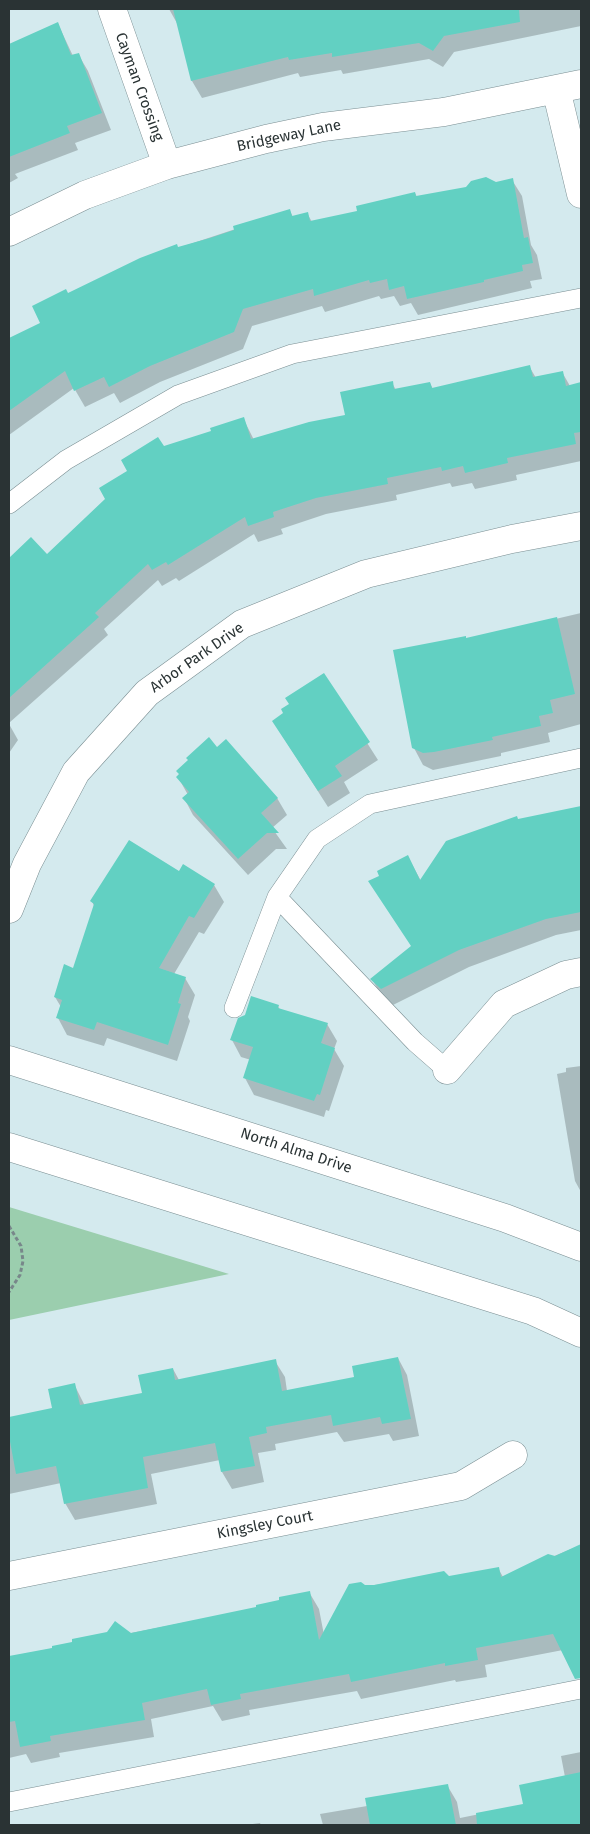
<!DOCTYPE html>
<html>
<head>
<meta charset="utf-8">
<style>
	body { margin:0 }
	#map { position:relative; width:590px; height:1834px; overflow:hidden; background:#d4eaee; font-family:"Fira Sans",sans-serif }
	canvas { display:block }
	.frame { position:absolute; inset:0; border:10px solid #2a3334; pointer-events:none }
</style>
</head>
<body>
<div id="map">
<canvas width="590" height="1834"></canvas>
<div class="frame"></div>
</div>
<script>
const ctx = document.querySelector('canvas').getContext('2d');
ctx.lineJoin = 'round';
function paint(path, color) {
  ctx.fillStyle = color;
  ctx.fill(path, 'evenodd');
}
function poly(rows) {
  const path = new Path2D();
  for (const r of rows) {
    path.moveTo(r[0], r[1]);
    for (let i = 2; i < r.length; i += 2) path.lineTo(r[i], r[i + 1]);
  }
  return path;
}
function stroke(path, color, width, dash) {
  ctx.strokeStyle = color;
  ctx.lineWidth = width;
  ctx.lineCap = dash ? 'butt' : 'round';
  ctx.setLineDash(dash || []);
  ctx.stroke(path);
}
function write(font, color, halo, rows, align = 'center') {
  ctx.font = font + ' "Fira Sans",sans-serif';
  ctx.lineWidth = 4.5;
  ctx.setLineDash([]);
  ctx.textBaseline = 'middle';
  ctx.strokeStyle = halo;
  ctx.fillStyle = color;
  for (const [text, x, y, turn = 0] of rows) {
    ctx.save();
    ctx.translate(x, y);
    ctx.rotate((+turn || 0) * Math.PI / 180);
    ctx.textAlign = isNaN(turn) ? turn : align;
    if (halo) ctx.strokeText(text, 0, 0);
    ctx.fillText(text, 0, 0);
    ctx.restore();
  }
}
const green = poly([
	[9,1207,229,1274,9,1320]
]);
const shadow = poly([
	[169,9,581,9,581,26,454,52,443,67,429,59,343,74,341,70,300,77,298,73,202,98,192,81,178,25],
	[58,24,73,56,78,54,88,71,111,130,75,143,78,150,15,174,18,178,9,183,9,46],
	[512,180,522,196,531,245,537,255,542,279,530,281,532,288,418,315,411,303,400,306,394,296,381,299,379,296,325,312,322,306,252,326,243,349,160,382,120,403,114,393,85,407,74,388,9,435,9,339,42,323,68,295,178,248,290,211,293,217,307,213,312,222,358,212,415,193,417,197],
	[529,366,536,378,562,372,570,386,581,384,581,461,516,475,517,480,475,489,472,483,452,487,450,483,396,495,397,500,326,514,281,529,283,534,258,542,254,534,179,581,176,578,162,586,158,580,104,629,108,635,9,723,9,583,16,576,9,559,31,539,47,555,163,447,213,432,243,418,254,440,346,416,392,383,396,390,430,383,433,389],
	[581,613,581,724,548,733,550,742,501,753,501,756,433,770,423,765,414,748,466,640],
	[323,674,378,760,344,782,350,793,328,807,273,721,285,714,291,705],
	[9,724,18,740,9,753],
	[217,749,277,798,287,815,272,828,287,849,276,849,248,875,193,815,184,798,188,795,178,777],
	[581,807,581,930,556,935,469,967,391,1006,381,995,372,979,412,947,380,876,408,857,421,881,518,821],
	[179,873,214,885,224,902,204,934,199,932,174,974,185,978,195,995,188,1017,190,1021,177,1061,107,1038,104,1046,67,1035,58,1018,61,1007,55,997,74,969,94,906,92,901],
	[278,1006,280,1010,327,1024,337,1041,334,1049,344,1066,329,1111,326,1110,324,1117,254,1095,245,1078,251,1060,241,1057,232,1040],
	[581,1066,581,1192,575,1181,557,1074,566,1072,566,1068],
	[398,1358,407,1375,419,1436,393,1441,389,1434,344,1442,337,1432,275,1444,276,1450,258,1453,264,1482,232,1489,222,1472,220,1460,151,1474,157,1504,75,1520,65,1503,61,1483,9,1494,9,1418,54,1409,74,1384,85,1406,143,1394,173,1369,179,1380,275,1361,285,1377,287,1391,356,1378],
	[581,1545,581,1671,576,1674,563,1650,485,1665,487,1677,456,1682,455,1680,361,1699,357,1691,249,1710,250,1715,222,1721,213,1706,151,1719,154,1737,59,1753,60,1757,31,1763,26,1754,9,1758,9,1657,258,1608,309,1592,319,1609,324,1635,365,1586,449,1577,498,1568,503,1577],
	[581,1752,581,1825,323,1825,320,1814,367,1806,447,1785,457,1802,460,1818,524,1805,565,1777,561,1756],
	[260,1823,261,1825,245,1825]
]);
const building = poly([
	[173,9,519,9,520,22,444,36,433,51,419,43,332,57,332,53,289,60,288,57,191,81],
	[58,22,71,55,79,53,102,113,67,126,70,133,9,157,9,44],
	[486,177,496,182,513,178,524,238,528,237,533,263,522,265,523,271,484,280,484,282,407,299,404,286,389,290,387,279,370,283,369,280,314,296,313,289,243,309,234,332,150,366,109,387,104,377,74,391,65,371,9,411,9,338,40,323,32,306,66,289,68,293,140,258,177,244,178,247,210,238,234,230,233,226,290,209,292,216,308,212,310,221,357,211,356,206,415,192,416,196,466,187,471,181],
	[530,365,533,377,563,371,566,386,581,382,581,432,574,433,576,444,507,458,508,463,465,473,463,466,442,471,441,467,387,478,388,484,316,498,273,512,274,517,248,526,245,517,168,565,166,562,152,570,148,564,95,613,99,617,9,698,9,558,31,537,47,554,105,499,99,488,127,471,121,460,158,437,164,446,211,431,210,428,244,417,251,439,309,422,345,415,340,392,393,381,394,389,430,382,432,388],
	[557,617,575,694,550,700,553,713,539,716,541,726,492,737,493,740,434,752,423,753,412,748,393,650,466,636,466,638],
	[324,673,370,742,335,766,342,776,318,791,272,721,283,713,281,709,289,704,285,698],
	[209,737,217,747,226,739,278,798,261,813,279,833,267,833,238,859,182,798,189,792,176,777,179,774,176,771,188,760,186,758],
	[581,806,581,912,546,919,459,950,381,989,370,979,411,946,368,881,379,876,377,871,408,855,420,880,446,841,517,816,518,819],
	[129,840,179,871,183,864,215,884,194,918,189,916,159,968,186,977,178,1003,181,1004,168,1045,97,1022,94,1030,56,1018,62,1000,54,997,64,964,73,968,94,904,90,901],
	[251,996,279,1005,278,1008,328,1023,321,1043,335,1048,320,1095,317,1094,314,1101,243,1078,253,1047,230,1040,238,1018,245,1015],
	[398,1357,411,1419,382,1424,380,1417,333,1426,331,1415,266,1427,267,1433,249,1437,255,1466,221,1472,215,1443,143,1457,148,1488,64,1504,56,1466,16,1474,9,1436,9,1417,52,1408,48,1389,75,1383,80,1405,142,1393,138,1375,173,1368,175,1380,276,1359,282,1391,354,1377,352,1366],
	[581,1544,581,1678,575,1679,553,1634,476,1648,478,1660,445,1666,445,1663,351,1682,349,1674,240,1694,241,1699,211,1705,207,1689,142,1703,145,1720,50,1736,51,1741,20,1747,15,1721,9,1722,9,1656,52,1648,52,1646,72,1642,72,1639,107,1632,115,1621,131,1633,256,1607,256,1605,279,1600,279,1597,310,1591,319,1640,349,1584,361,1582,365,1585,374,1585,444,1571,449,1576,499,1567,501,1577,548,1554,555,1556],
	[581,1772,581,1825,477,1825,476,1813,523,1804,519,1785],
	[448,1784,456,1825,370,1825,365,1798]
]);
const path = poly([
	[9,1226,21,1246,23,1261,20,1275,9,1292]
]);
const service = poly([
	[9,504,66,460,178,395,292,354,581,298],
	[277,897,415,1042,447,1070],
	[234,1008,277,897,317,839,370,804,581,758],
	[9,1802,581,1689]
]);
const minor = poly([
	[112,9,167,165],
	[556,89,581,194],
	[9,232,85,195,167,165,266,139,323,127,444,112,581,84],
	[9,909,27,864,76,772,147,693,242,624,366,574,512,539,581,526],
	[447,1070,504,1004,566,975,581,972],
	[9,1576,461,1486,513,1455]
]);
const secondary = poly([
	[9,1060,505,1218,581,1247],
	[9,1147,533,1311,581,1333]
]);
const streetNames = [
	["Cayman Crossing",139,87,70],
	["Bridgeway Lane",289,136,-12],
	["Arbor Park Drive",197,658,-35],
	["North Alma Drive",296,1151,18],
	["Kingsley Court",265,1525,-11]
];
paint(green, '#9bceae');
paint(shadow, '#0003');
paint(building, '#62d0c2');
stroke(service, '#7a8e92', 20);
stroke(minor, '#7a8e92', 29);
stroke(secondary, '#7a8e92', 29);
stroke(path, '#78878a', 3, [4, 2.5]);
stroke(service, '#fff', 19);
stroke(minor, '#fff', 28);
stroke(secondary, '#fff', 28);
write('15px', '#2a3334', '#fff', streetNames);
</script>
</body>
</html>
